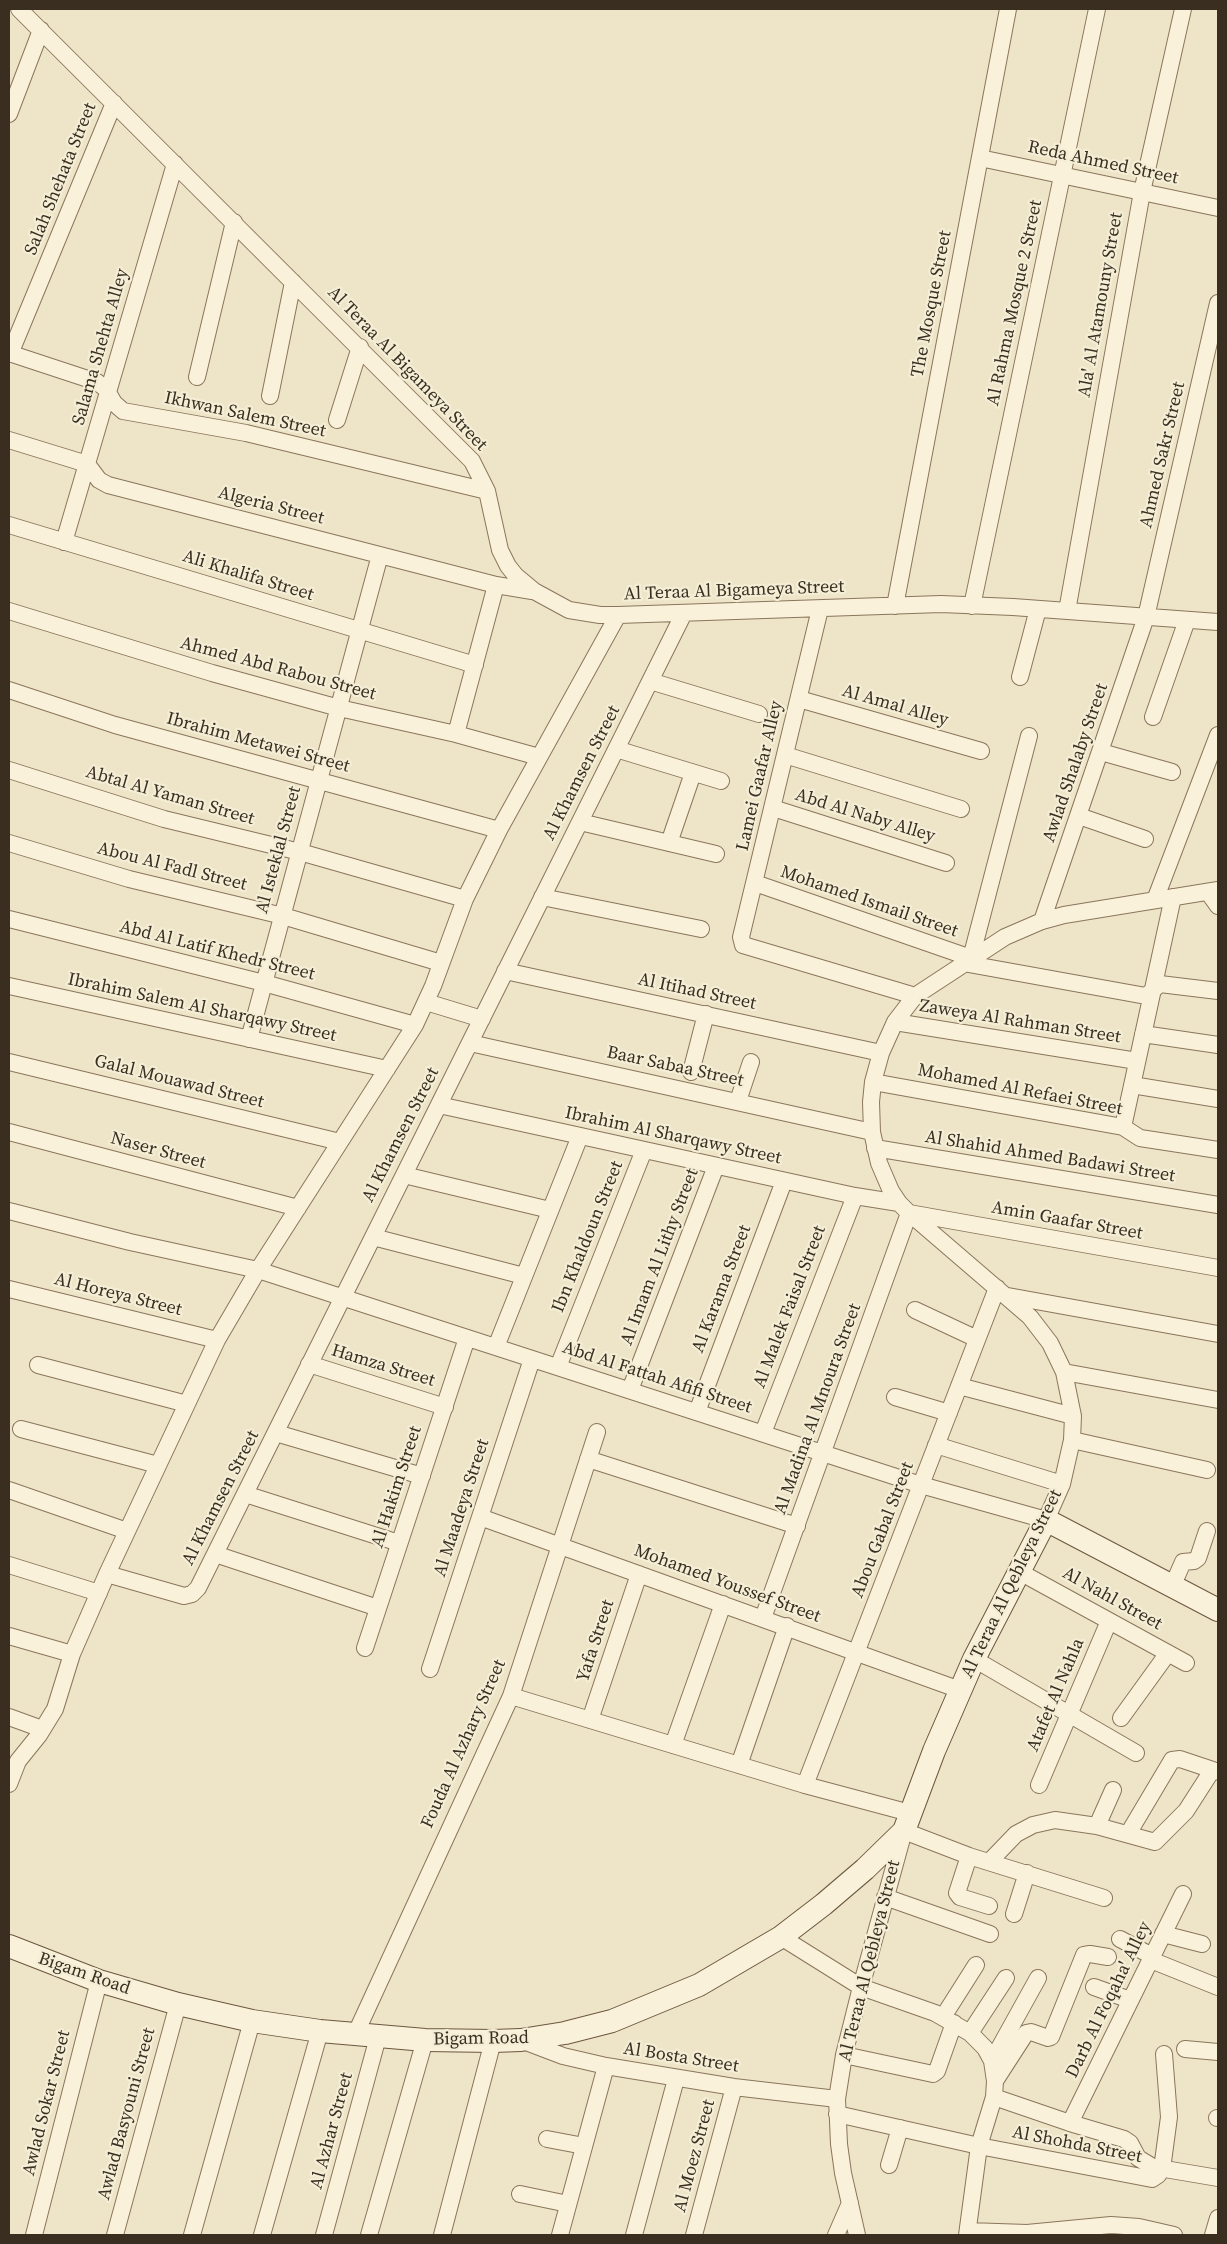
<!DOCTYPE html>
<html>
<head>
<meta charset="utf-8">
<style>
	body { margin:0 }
	#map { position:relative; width:1227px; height:2244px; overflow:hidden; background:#eee4c7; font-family:"Source Serif 4",serif }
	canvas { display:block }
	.frame { position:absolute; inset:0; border:10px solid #3a2e20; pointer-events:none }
</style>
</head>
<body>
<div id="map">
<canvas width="1227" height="2244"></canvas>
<div class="frame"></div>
</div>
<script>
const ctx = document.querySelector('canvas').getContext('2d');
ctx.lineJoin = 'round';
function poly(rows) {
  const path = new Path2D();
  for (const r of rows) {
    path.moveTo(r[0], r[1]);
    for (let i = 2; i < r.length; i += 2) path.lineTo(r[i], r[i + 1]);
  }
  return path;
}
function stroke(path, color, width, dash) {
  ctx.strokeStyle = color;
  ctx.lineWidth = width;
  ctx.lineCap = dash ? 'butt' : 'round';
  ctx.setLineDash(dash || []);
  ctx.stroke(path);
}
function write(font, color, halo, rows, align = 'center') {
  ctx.font = font + ' "Source Serif 4",serif';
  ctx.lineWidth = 4.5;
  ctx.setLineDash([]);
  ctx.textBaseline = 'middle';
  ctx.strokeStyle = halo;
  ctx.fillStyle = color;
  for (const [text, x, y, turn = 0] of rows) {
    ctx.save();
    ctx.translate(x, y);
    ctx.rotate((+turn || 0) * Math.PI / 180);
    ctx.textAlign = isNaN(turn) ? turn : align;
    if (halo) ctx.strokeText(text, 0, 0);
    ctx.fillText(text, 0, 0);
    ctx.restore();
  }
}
const street = poly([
	[19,9,472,461,487,491,500,550,508,566,516,576,534,591,569,610,600,615,618,615,941,604,1013,607,1218,622],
	[9,114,41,30],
	[980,158,1218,208],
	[9,353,97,382,106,389,114,403,123,411,246,433,487,491],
	[10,354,114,103],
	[197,377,234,222],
	[270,396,293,282],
	[337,420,360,347],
	[9,440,87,464,99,480,108,485,496,585,532,591],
	[9,525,475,665],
	[64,542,175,164],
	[895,606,1008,9],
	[972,606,1097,9],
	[820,609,741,937,743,945,915,996],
	[9,611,212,673,339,708,456,734,539,757],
	[1067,611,1142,192,1183,9],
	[1020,677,1038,609],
	[650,681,759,714],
	[9,690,115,725,499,830],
	[799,699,981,751],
	[1153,717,1187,620],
	[456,734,496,585],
	[616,749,721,781],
	[1101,752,1172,772],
	[785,755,961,809],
	[9,770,164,819,300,852,465,899],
	[773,808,946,863],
	[1079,816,1145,839],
	[580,822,716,854],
	[9,843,129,879,283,916,441,963],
	[669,843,693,773],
	[755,883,971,958,1029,736],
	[1208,892,1218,906],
	[542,897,701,929],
	[1155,900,1218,735],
	[9,919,264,983,415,1025],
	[1042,921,1146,617,1218,303],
	[963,963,1146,996,1160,984,1218,991],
	[505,971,881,1053],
	[9,986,387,1069],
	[426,1002,482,1019],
	[895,1022,1137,1061],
	[1143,1034,1218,1045],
	[249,1039,380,555],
	[470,1043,872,1132],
	[9,1062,340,1142],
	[691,1072,706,1014],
	[873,1082,1123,1127,1140,1138,1218,1150],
	[1132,1085,1218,1099],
	[738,1101,751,1062],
	[439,1105,855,1196,899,1203],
	[1123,1127,1173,897],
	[9,1132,298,1208],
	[875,1148,1218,1205],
	[404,1175,550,1210],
	[9,1211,130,1242,258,1270,921,1485,1046,1520,1062,1484,1072,1440,1073,1416,1064,1372,1050,1343,1030,1317,909,1213,899,1203,891,1191,879,1163,872,1132,871,1102,873,1082,881,1053,895,1022,915,996,1005,937,1042,921,1064,915,1218,890],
	[373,1237,524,1276],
	[9,1289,217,1340],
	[1008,1296,1218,1334],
	[915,1310,977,1339],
	[496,1347,580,1136],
	[309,1364,445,1407],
	[38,1365,187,1404],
	[558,1367,644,1150],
	[1064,1372,1218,1400],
	[959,1386,1073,1416],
	[630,1390,716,1166],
	[895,1397,949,1413],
	[697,1412,784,1181],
	[21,1429,158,1465],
	[276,1433,422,1476],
	[763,1433,855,1196],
	[1072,1440,1207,1470],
	[936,1445,1062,1484],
	[588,1459,797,1526],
	[9,1490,127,1531],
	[245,1494,399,1543],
	[480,1517,960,1690],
	[215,1554,378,1608],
	[9,1565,99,1593],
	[1018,1571,1186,1663],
	[107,1574,184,1596,192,1594,198,1588,684,613],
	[1172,1587,1183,1562,1194,1561,1198,1558,1207,1531],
	[763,1618,909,1213,1218,1268],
	[9,1636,72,1654],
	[365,1648,467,1338],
	[974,1659,1136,1753],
	[430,1669,532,1359],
	[511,1696,805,1785,910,1813],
	[9,1717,42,1729],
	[1121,1718,1168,1653],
	[590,1720,639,1574],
	[673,1745,723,1604],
	[739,1765,787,1626],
	[9,1784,18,1761,39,1735,55,1709,72,1654,107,1574,217,1340,258,1270,415,1025,433,986,465,899,499,830,618,615],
	[805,1785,997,1288],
	[1039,1785,1109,1621],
	[1097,1826,1113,1790],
	[1128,1834,1172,1760,1180,1759,1213,1770],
	[969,1856,957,1893,960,1897,989,1906],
	[989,1862,1016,1834,1033,1825,1055,1820,1097,1826,1155,1842,1186,1811,1211,1772,1218,1771],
	[885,1897,990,1934],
	[1014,1914,1027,1873],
	[1163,1934,1202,1944],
	[781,1937,861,1987,935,2013,970,2033,985,2048,992,2061,995,2081,994,2097,1070,2123,1124,2139,1130,2143,1138,2158,1153,2167,1218,2178],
	[1120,1939,1152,1956],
	[1151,1960,1218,1987],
	[1094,1987,1130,2000],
	[943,2017,976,1965],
	[970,2033,1006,1978],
	[355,2035,511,1696,597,1432],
	[521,2040,563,2056,606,2066,734,2087,837,2099],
	[1185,2049,1218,2052],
	[844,2055,933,2074,937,2071,954,2023],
	[992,2061,1038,1978],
	[995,2081,1026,2033,1031,2032,1048,2038,1051,2037,1084,1955,1090,1954,1108,1957],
	[837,2114,979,2146,1152,2179,1158,2175,1162,2169,1169,2117,1164,2054],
	[1217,2118,1218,2118],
	[1070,2123,1183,1894],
	[547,2139,584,2146],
	[889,2165,900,2128],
	[520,2194,568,2204],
	[968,2231,1027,2233,1111,2225,1139,2227,1174,2235],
	[34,2235,99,1981],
	[115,2235,178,2004],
	[192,2235,252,2021],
	[262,2235,320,2031],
	[324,2235,378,2037],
	[369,2235,425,2040],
	[442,2235,493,2041],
	[560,2235,606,2066],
	[634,2235,676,2079],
	[694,2235,734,2087],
	[836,2235,850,2203],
	[857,2235,843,2173,839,2144,837,2099,844,2055,861,1987,904,1831,969,1856,1104,1898],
	[967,2235,979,2146,994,2097],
	[1213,2235,1218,2218]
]);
const secondary = poly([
	[9,1946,99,1981,178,2004,252,2021,320,2031,425,2040,493,2041,521,2040,565,2033,612,2021,699,1985,781,1937,824,1904,865,1869,904,1831,934,1751,974,1659,1046,1520,1218,1610]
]);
const streetNames = [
	["Reda Ahmed Street",1103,163,12],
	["Salah Shehata Street",61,179,-68],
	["Al Rahma Mosque 2 Street",1015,303,-78],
	["The Mosque Street",932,304,-79],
	["Ala' Al Atamouny Street",1101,305,-80],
	["Salama Shehta Alley",101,347,-74],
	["Al Teraa Al Bigameya Street",407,369,46],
	["Ikhwan Salem Street",245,415,12],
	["Ahmed Sakr Street",1163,455,-77],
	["Algeria Street",271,506,14],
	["Ali Khalifa Street",248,576,17],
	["Al Teraa Al Bigameya Street",734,591,-2],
	["Ahmed Abd Rabou Street",278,669,15],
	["Al Amal Alley",895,706,16],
	["Ibrahim Metawei Street",258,743,15],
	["Awlad Shalaby Street",1076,763,-71],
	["Al Khamsen Street",582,773,-63],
	["Lamei Gaafar Alley",760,776,-77],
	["Abtal Al Yaman Street",170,796,16],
	["Abd Al Naby Alley",865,816,17],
	["Al Isteklal Street",279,850,-75],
	["Abou Al Fadl Street",172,867,14],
	["Mohamed Ismail Street",869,902,19],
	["Abd Al Latif Khedr Street",217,951,14],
	["Al Itihad Street",697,992,12],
	["Ibrahim Salem Al Sharqawy Street",202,1008,12],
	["Zaweya Al Rahman Street",1020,1022,9],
	["Baar Sabaa Street",675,1067,12],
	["Galal Mouawad Street",179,1082,14],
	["Mohamed Al Refaei Street",1020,1090,11],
	["Al Khamsen Street",401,1135,-63],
	["Ibrahim Al Sharqawy Street",673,1136,12],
	["Naser Street",158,1151,15],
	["Al Shahid Ahmed Badawi Street",1050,1157,9],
	["Amin Gaafar Street",1067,1221,10],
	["Ibn Khaldoun Street",588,1237,-68],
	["Al Imam Al Lithy Street",660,1257,-69],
	["Al Karama Street",722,1289,-69],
	["Al Horeya Street",118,1295,14],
	["Al Malek Faisal Street",790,1307,-69],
	["Hamza Street",383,1366,17],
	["Abd Al Fattah Afifi Street",657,1378,18],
	["Al Madina Al Mnoura Street",818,1409,-70],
	["Al Hakim Street",397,1487,-72],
	["Al Khamsen Street",221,1498,-63],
	["Al Maadeya Street",462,1508,-72],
	["Abou Gabal Street",883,1530,-69],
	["Mohamed Youssef Street",727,1584,20],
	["Al Teraa Al Qebleya Street",1012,1584,-64],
	["Al Nahl Street",1112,1599,29],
	["Yafa Street",596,1641,-72],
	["Atafet Al Nahla",1056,1695,-67],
	["Fouda Al Azhary Street",464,1744,-66],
	["Al Teraa Al Qebleya Street",870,1961,-76],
	["Bigam Road",84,1974,19],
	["Darb Al Foqaha' Alley",1109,2000,-64],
	["Bigam Road",481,2039,-1],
	["Al Bosta Street",681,2058,9],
	["Awlad Sokar Street",47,2103,-76],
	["Awlad Basyouni Street",127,2114,-75],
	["Al Azhar Street",332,2131,-75],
	["Al Shohda Street",1077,2145,11],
	["Al Moez Street",695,2156,-75]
];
stroke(street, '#8a765c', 18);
stroke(secondary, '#6b573f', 24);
stroke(street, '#f9f1da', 16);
stroke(secondary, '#f9f1da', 22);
write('18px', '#3a2e20', '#f5eed6', streetNames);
</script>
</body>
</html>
